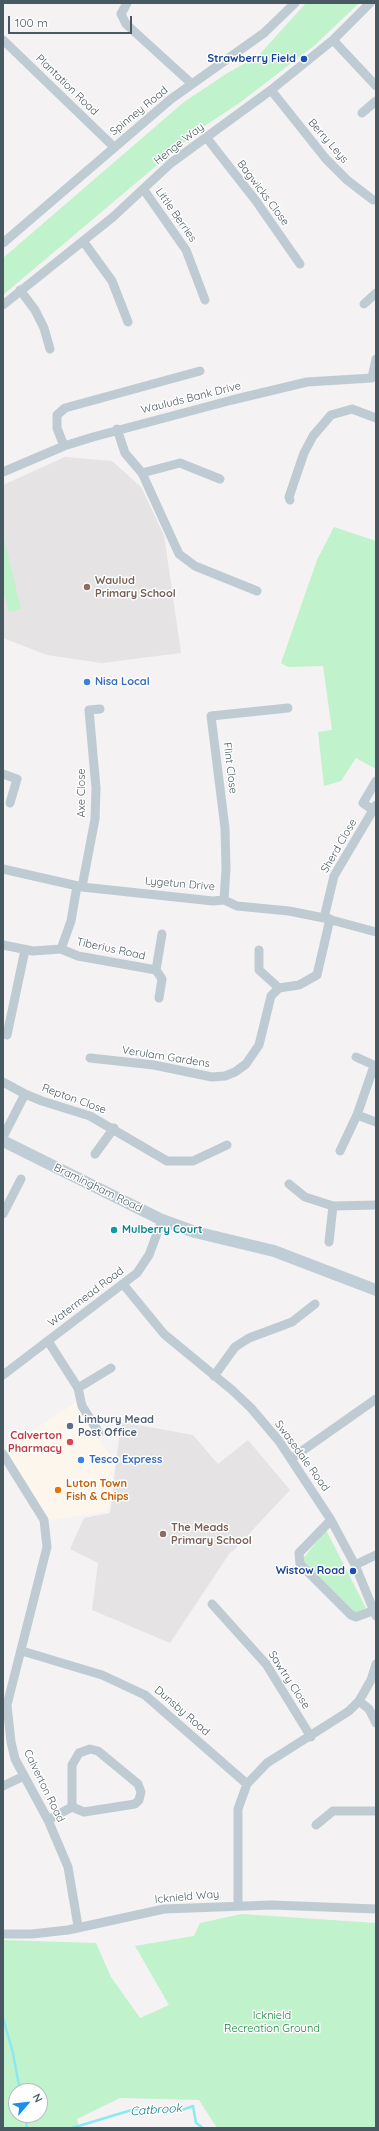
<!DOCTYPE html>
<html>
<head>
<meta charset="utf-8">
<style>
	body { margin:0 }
	#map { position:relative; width:379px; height:2131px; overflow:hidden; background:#f4f2f2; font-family:Quicksand,sans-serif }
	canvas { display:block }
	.frame { position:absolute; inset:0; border:4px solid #495961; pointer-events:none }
	.north { position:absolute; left:8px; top:2083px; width:40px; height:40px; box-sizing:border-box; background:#fff; border:1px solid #b6bdc0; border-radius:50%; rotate:62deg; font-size:11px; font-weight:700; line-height:16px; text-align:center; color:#495961 }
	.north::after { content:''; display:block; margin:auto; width:14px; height:18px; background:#1391ed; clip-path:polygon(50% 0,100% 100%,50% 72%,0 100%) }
	.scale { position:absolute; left:8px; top:16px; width:124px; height:18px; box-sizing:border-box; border:2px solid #495961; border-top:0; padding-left:5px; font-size:12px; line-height:14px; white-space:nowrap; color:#495961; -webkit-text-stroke:3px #fff; paint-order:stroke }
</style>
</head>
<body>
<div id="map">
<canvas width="379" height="2131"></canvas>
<div class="frame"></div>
<div class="north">N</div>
<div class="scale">100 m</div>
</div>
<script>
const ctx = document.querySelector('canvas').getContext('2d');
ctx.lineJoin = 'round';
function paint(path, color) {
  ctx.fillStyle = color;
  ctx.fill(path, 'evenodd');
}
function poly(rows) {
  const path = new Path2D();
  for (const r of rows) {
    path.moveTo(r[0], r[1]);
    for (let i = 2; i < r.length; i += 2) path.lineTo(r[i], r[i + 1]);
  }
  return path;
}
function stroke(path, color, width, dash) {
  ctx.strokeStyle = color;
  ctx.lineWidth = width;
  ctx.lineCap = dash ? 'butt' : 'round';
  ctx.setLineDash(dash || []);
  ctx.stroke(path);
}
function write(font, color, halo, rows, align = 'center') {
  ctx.font = font + ' Quicksand,sans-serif';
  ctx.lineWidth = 3;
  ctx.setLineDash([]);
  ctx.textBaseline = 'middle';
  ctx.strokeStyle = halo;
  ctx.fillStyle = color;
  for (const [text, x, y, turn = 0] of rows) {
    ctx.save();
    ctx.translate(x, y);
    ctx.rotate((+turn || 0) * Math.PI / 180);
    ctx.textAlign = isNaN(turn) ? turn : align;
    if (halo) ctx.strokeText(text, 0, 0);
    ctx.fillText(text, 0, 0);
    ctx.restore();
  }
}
const commercial = poly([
	[76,1402,115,1463,108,1511,49,1521,5,1449]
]);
const education = poly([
	[65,457,112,461,141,487,164,535,181,653,102,663,47,655,3,638,3,485],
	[121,1422,193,1435,218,1464,248,1440,290,1490,232,1552,231,1551,170,1643,92,1610,98,1563,70,1549,84,1518,110,1513]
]);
const green = poly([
	[306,3,359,3,315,45,238,104,200,129,3,295,3,258,184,102,226,74,259,55],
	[334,527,376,541,376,769,356,758,341,781,324,786,318,732,332,730,323,666,288,667,281,663,317,560],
	[3,535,21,609,9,612,3,589],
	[326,1530,366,1608,355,1614,302,1560],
	[242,1914,376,1923,376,2128,217,2128,199,2100,120,2098,77,2119,79,2128,3,2128,3,1940,96,1943,111,1977,140,2018,169,2005,135,1946,194,1936,200,1923],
	[16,2091,40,2091,40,2115,16,2115]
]);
const stream = poly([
	[3,2018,13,2053,20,2091],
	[25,2115,27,2128],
	[72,2128,135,2109,182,2110,193,2106,196,2123,203,2128]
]);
const street = poly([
	[127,3,121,14,126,24,192,84],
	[3,40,114,147],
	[333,40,376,86],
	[271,90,326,159,347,180,373,200],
	[362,113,376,101],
	[206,137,256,201,300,264],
	[144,190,186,250,205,300],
	[83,241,112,281,128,322],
	[3,243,171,99,264,33,295,3],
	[20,290,35,310,44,328,50,349],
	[364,304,376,293],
	[3,305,113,217,171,163,271,90,333,40,370,3],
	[372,378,376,359],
	[117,429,125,453,142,473,179,554,195,566,257,591],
	[64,446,57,428,57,415,65,408,200,371],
	[3,472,64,446,93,437,232,400,307,382,372,378],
	[142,473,180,463,220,479],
	[290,500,289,497,304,453,313,436,331,415,352,409,376,418],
	[3,774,17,779,10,803],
	[373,810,363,803,376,781],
	[3,869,82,887,213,901,224,900,237,906,289,911,324,918,376,932],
	[82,887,95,819,96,788,89,710,100,709],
	[224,900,226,869,225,828,211,716,288,708],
	[324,918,334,876,376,805],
	[3,945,33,951,61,949,71,921,77,886],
	[61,949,78,956,156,970,162,934],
	[259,950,259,970,279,988],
	[156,970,162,979,159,998],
	[7,1035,25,950],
	[356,1057,376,1066],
	[90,1058,154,1065,212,1077,225,1076,235,1072,246,1064,259,1045,271,996,279,988,299,985,317,975,330,919],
	[374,1066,357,1115,376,1122],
	[3,1082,25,1094,3,1137],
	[25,1094,42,1101,90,1116,167,1161,193,1161,227,1145],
	[340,1151,357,1115],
	[95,1154,114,1128],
	[289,1184,305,1197,333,1206,376,1205],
	[3,1214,21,1179],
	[329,1242,333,1206],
	[123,1284,164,1334,232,1390,251,1408,279,1441,331,1520,355,1565,376,1616],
	[48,1341,78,1388,82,1406,99,1433],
	[3,1375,137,1273,149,1255,162,1220],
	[214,1376,235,1347,249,1338,292,1322,315,1304],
	[78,1388,111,1368],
	[3,1454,44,1520,47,1547,7,1705,11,1742,15,1759,48,1820,68,1867,78,1926],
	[292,1458,376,1399],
	[331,1520,299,1553,300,1564,351,1615,356,1617,375,1610],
	[355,1565,376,1555],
	[212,1604,266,1664,311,1737],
	[22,1651,102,1675,145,1695,247,1784],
	[359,1701,369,1709,376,1723],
	[3,1786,24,1776],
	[48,1820,72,1807,72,1765,79,1753,90,1749,98,1751,138,1784,141,1792,139,1800,135,1804,84,1812,72,1807],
	[316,1825,333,1811,376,1811],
	[238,1905,238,1809,247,1784,267,1763,349,1711,359,1701,371,1680,376,1664],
	[3,1934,32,1934,68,1930,164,1909,272,1905,376,1909]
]);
const secondary = poly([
	[3,1141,162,1220,195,1232,274,1251,376,1290]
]);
const markers = [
	[304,59,4,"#1a4fb4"],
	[87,587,4,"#8d6e63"],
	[87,682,4,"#3f7fe0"],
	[114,1230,4,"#0f9aa8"],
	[70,1426,4,"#5c6f8a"],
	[70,1442,4,"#e0444e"],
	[81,1460,4,"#3f7fe0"],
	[58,1490,4,"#e8710a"],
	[163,1534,4,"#8d6e63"],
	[353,1571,4,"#1a4fb4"]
];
const transitNames = [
	["Strawberry Field",296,59],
	["Wistow Road",345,1571]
];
const streetNames = [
	["Plantation Road",67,85,44],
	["Spinney Road",139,111,-39],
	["Berry Leys",328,141,49],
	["Henge Way",179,144,-38],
	["Bagwicks Close",263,193,53],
	["Little Berries",176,215,55],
	["Wauluds Bank Drive",191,398,-14],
	["Flint Close",230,768,83],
	["Axe Close",82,793,-90],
	["Sherd Close",339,846,-60],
	["Lygetun Drive",180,884,5],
	["Tiberius Road",111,949,12],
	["Verulam Gardens",166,1057,9],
	["Repton Close",74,1099,20],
	["Bramingham Road",98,1188,26],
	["Watermead Road",86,1297,-37],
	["Swasedale Road",302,1456,54],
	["Sawtry Close",289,1680,57],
	["Dunsby Road",182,1711,41],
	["Calverton Road",44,1786,64],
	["Icknield Way",187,1897,-5]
];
const educationNames = [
	["Waulud",95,581],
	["Primary School",95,594],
	["The Meads",171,1528],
	["Primary School",171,1541]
];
const shopNames = [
	["Nisa Local",95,682],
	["Tesco Express",89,1460]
];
const cultureNames = [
	["Mulberry Court",122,1230]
];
const serviceNames = [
	["Limbury Mead",78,1420],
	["Post Office",78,1433]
];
const healthNames = [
	["Calverton",62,1436],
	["Pharmacy",62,1449]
];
const foodNames = [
	["Luton Town",66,1484],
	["Fish & Chips",66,1497]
];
const parkNames = [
	["Icknield",272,2016],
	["Recreation Ground",272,2029]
];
const waterNames = [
	["Catbrook",156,2110,-4]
];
paint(commercial, '#fdf6ed');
paint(education, '#e5e3e4');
paint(green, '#c0f2cc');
stroke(stream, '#8ce9f0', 2.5);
stroke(street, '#bfcbd2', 9);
stroke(secondary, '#bfcdd6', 12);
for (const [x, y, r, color] of markers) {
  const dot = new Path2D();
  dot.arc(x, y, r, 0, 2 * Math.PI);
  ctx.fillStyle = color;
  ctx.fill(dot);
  stroke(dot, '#fff', 1.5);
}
write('bold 11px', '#164399', '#fff', transitNames, 'right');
write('11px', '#495961', '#fff', streetNames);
write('bold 11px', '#785e54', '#fff', educationNames, 'left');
write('bold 11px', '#366cbe', '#fff', shopNames, 'left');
write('bold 11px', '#0d838f', '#fff', cultureNames, 'left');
write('bold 11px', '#4e5e75', '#fff', serviceNames, 'left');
write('bold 11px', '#be3a42', '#fff', healthNames, 'right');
write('bold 11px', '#c56008', '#fff', foodNames, 'left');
write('11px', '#14873d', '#fff', parkNames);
write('italic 12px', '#0a7c84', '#fff', waterNames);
</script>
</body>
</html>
